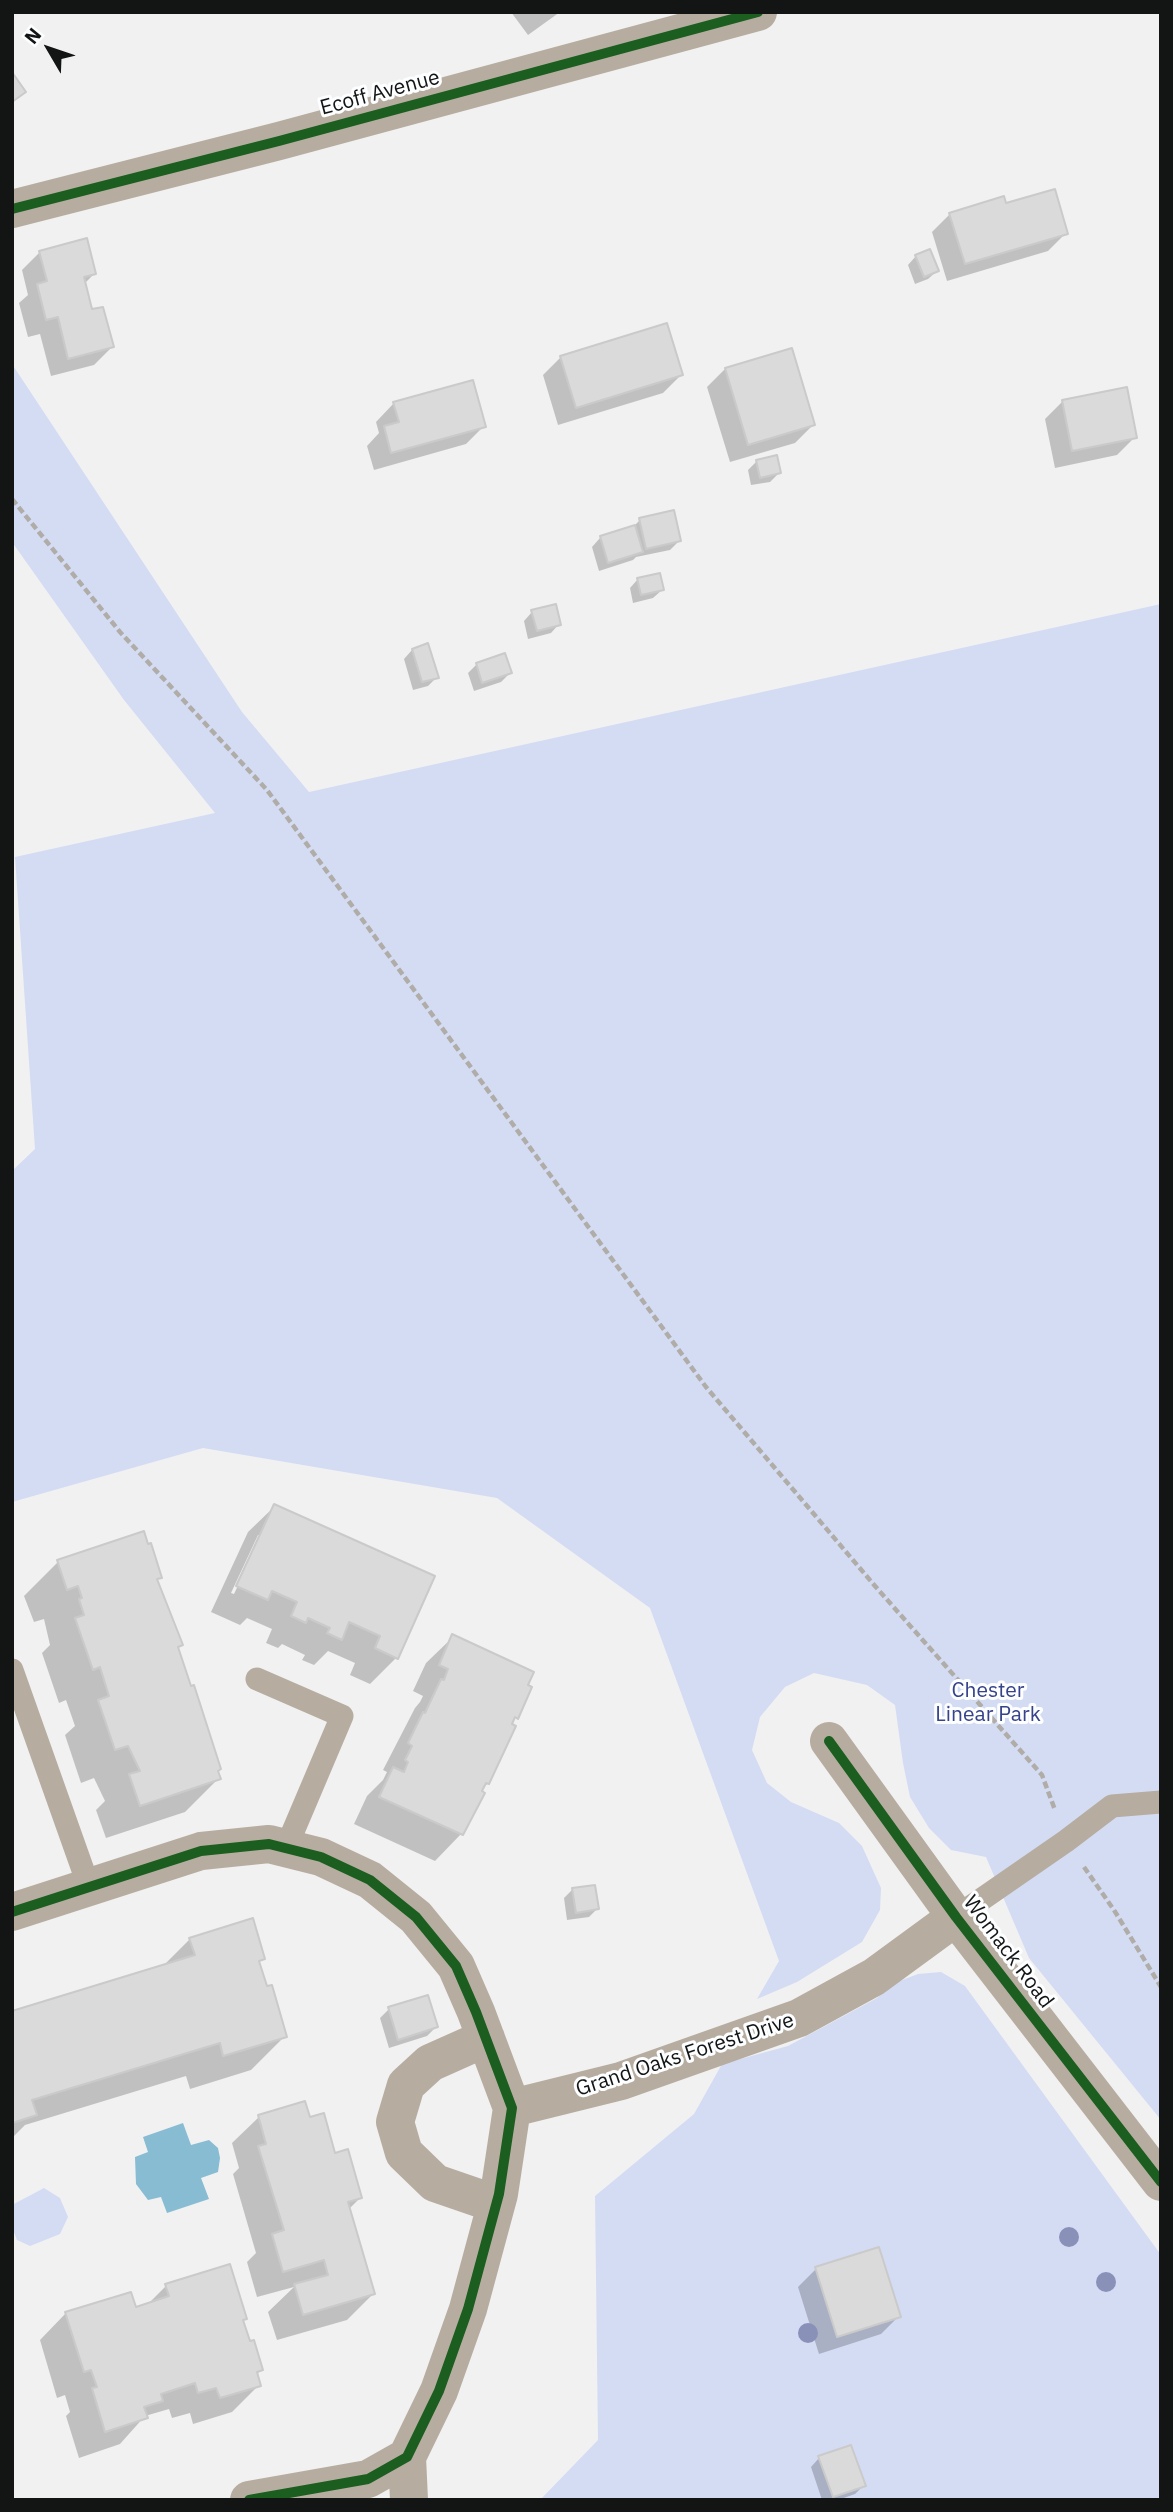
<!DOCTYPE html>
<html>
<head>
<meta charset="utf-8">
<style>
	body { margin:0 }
	#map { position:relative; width:1173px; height:2512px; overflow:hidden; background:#f1f1f2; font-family:"IBM Plex Sans",sans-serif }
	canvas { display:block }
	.frame { position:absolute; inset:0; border:14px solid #131414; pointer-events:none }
	.north { position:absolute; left:14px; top:14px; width:70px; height:70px; -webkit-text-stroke:5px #fdfeff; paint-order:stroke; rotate:309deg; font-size:19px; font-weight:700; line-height:28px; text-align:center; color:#131414 }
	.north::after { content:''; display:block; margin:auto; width:24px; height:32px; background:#131414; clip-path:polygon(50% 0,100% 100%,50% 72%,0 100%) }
</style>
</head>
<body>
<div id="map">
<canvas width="1173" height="2512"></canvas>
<div class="frame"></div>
<div class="north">N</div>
</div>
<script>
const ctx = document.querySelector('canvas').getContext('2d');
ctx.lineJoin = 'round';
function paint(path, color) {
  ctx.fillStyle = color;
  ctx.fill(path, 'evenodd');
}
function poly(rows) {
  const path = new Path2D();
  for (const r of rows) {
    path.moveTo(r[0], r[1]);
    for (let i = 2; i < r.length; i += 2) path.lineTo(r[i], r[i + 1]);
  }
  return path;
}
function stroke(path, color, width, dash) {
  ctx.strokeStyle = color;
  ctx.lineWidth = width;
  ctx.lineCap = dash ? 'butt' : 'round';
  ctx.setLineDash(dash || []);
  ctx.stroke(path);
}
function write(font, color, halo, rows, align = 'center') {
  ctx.font = font + ' "IBM Plex Sans",sans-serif';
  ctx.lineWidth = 6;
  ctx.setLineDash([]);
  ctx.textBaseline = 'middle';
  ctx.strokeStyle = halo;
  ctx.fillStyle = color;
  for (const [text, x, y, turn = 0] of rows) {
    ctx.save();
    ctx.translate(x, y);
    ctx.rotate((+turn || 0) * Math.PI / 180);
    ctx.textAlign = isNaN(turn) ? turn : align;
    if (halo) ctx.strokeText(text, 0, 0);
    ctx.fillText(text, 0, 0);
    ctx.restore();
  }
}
const green = poly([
	[12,364,242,712,309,792,1161,604,1161,2120,1029,1958,986,1857,951,1850,929,1828,910,1797,903,1763,895,1705,867,1685,814,1673,785,1687,760,1717,752,1750,767,1783,791,1802,839,1823,862,1846,881,1888,880,1910,862,1942,797,1982,757,1999,779,1961,650,1608,497,1498,203,1448,12,1502,12,1171,35,1149,15,857,215,813,124,700,12,542],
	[941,1972,965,1986,1161,2255,1161,2500,540,2500,598,2440,595,2196,694,2114,722,2064,788,2046,877,1998,889,1985,918,1974],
	[44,2188,60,2198,68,2217,60,2234,30,2246,17,2240,12,2227,12,2205]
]);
const water = poly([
	[183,2123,191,2145,209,2140,218,2148,220,2158,218,2172,201,2178,209,2199,167,2213,161,2197,148,2200,136,2184,135,2157,148,2152,143,2137]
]);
const shadow = poly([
	[511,12,560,12,528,35],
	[1005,205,1066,233,1048,251,947,281,932,232,950,214],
	[40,252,94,274,84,284,91,312,112,347,94,365,51,376,40,334,28,337,19,303,28,295,22,270],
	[916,256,937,271,928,279,915,284,908,265],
	[561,357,681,375,663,393,558,425,543,375],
	[725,369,813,425,795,443,730,462,707,387],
	[1063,401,1135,437,1117,455,1055,468,1045,419],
	[394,403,484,426,466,444,374,470,367,446,379,433,376,422],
	[757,461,779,473,770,482,751,485,748,470],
	[640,520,679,541,670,550,636,557,633,560,599,571,592,547,600,538,632,528],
	[638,579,662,590,653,598,633,603,630,588],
	[532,612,559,624,551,633,528,639,524,621],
	[412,650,437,677,428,686,413,690,404,659],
	[477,664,510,673,501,682,474,691,468,673],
	[275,1506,433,1577,396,1658,370,1684,350,1675,355,1663,328,1651,314,1665,302,1660,305,1655,282,1644,278,1648,266,1643,272,1629,247,1618,240,1625,211,1612,248,1532],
	[258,1535,262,1535,234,1594,231,1593],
	[58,1562,160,1577,156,1581,180,1645,177,1648,219,1778,185,1812,106,1838,96,1810,105,1801,94,1778,81,1783,65,1735,75,1726,66,1700,59,1703,42,1653,50,1645,44,1619,34,1622,24,1596],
	[453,1637,516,1717,509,1724,488,1783,479,1792,482,1794,461,1834,435,1861,354,1824,367,1796,383,1780,387,1772,383,1770,415,1708,420,1702,423,1696,413,1691,426,1663],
	[572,1890,597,1909,589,1917,567,1920,564,1898],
	[190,1939,263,1958,258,1963,285,2036,251,2070,190,2089,186,2076,25,2125,12,2138,12,2013,162,1967],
	[389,2009,436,2027,427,2036,389,2048,380,2018],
	[259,2117,309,2119,333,2155,360,2198,349,2209,373,2294,347,2320,277,2340,268,2312,294,2287,257,2297,247,2262,256,2253,233,2174,239,2168,232,2143],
	[816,2269,899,2316,881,2334,819,2354,798,2287],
	[166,2286,245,2319,242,2322,261,2370,256,2375,259,2385,232,2412,193,2424,190,2413,172,2418,169,2409,145,2416,120,2444,79,2458,66,2416,70,2412,65,2395,57,2398,40,2340,66,2313,135,2309,147,2305],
	[819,2458,864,2485,855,2494,838,2500,822,2500,811,2467]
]);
const building = poly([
	[12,72,26,92,12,102,12,72],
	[1055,189,1068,234,965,264,949,213,1004,196,1006,203,1055,189],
	[87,238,96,274,84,277,92,309,103,307,114,347,68,359,58,317,46,320,37,284,47,281,39,251,87,238],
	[930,249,939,271,924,277,915,255,930,249],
	[667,323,683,375,576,408,560,356,667,323],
	[792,348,815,425,748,445,725,368,792,348],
	[473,380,486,427,391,453,384,426,399,422,393,402,473,380],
	[1127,387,1137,438,1072,451,1062,400,1127,387],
	[777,455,781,473,760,478,756,460,777,455],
	[674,510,681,541,646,549,639,518,674,510],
	[635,525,643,552,608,563,600,536,635,525],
	[660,573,664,590,641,595,637,578,660,573],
	[556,604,561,625,537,631,531,610,556,604],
	[428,643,439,678,422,682,412,649,428,643],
	[505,653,512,673,482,683,476,663,505,653],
	[274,1504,435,1576,398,1659,375,1648,380,1636,349,1622,342,1640,327,1633,330,1628,308,1618,306,1623,291,1616,297,1602,272,1591,268,1600,236,1586,274,1504],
	[144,1531,148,1544,151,1543,162,1578,157,1579,183,1645,178,1647,191,1686,194,1685,221,1769,218,1771,221,1779,140,1806,129,1774,140,1771,128,1746,115,1750,98,1700,109,1696,100,1667,93,1670,75,1618,84,1615,79,1599,82,1598,78,1586,67,1590,57,1560,144,1531],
	[452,1634,534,1672,528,1685,532,1687,518,1719,515,1717,512,1724,516,1726,489,1784,486,1783,482,1791,485,1793,463,1835,379,1797,393,1767,404,1772,408,1762,405,1760,412,1746,408,1743,423,1712,425,1713,441,1679,444,1680,448,1669,439,1665,452,1634],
	[595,1885,599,1909,576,1913,572,1888,595,1885],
	[253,1918,265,1959,259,1961,267,1986,272,1985,287,2037,223,2056,220,2043,32,2100,37,2115,12,2123,12,2011,195,1955,189,1938,253,1918],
	[428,1995,438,2027,398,2040,388,2007,428,1995],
	[305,2101,310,2117,324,2113,335,2153,348,2149,362,2198,348,2202,375,2294,303,2315,294,2284,328,2275,324,2260,283,2272,272,2234,284,2230,258,2146,266,2144,258,2115,305,2101],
	[879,2247,901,2317,837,2337,815,2267,879,2247],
	[230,2264,247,2319,243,2320,250,2341,254,2340,263,2370,257,2372,261,2386,220,2398,216,2388,198,2393,195,2383,161,2394,163,2401,144,2407,148,2418,105,2432,92,2388,97,2387,91,2370,84,2372,65,2312,131,2292,136,2307,169,2296,165,2284,230,2264],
	[851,2445,866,2486,833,2497,818,2456,851,2445]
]);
const path = poly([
	[12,499,120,632,267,790,706,1387,875,1586,1042,1775,1055,1810],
	[1084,1867,1114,1910,1161,1987]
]);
const service = poly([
	[12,1670,89,1887],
	[257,1679,342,1716,286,1848],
	[956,1917,1066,1841,1112,1806,1161,1802]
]);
const minor = poly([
	[829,1741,956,1917,1161,2182],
	[12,1912,201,1851,269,1844,321,1857,370,1880,416,1917,456,1966,476,2012,512,2108,499,2194,468,2309,439,2391,407,2457,368,2479,249,2500],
	[486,2038,430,2063,406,2085,395,2122,404,2153,435,2183,496,2204],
	[512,2108,621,2081,799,2018,874,1977,956,1917],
	[407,2457,409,2500]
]);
const tertiary = poly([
	[12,209,279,141,758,12]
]);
const cycleway = poly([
	[12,209,279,141,758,12],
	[829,1741,956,1917,1161,2182],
	[12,1912,201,1851,269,1844,321,1857,370,1880,416,1917,456,1966,476,2012,512,2108,499,2194,468,2309,439,2391,407,2457,368,2479,249,2500]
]);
const trees = [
	[1069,2237],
	[1106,2282],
	[808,2333]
];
const streetNames = [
	["Ecoff Avenue",380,93,-15],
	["Womack Road",1008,1952,53],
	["Grand Oaks Forest Drive",685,2055,-18]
];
const parkNames = [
	["Chester",988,1691],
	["Linear Park",988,1715]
];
paint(green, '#d4dcf4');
paint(water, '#87bcd2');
paint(shadow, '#0003');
paint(building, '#dadadb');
stroke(building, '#cacacb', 2);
stroke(path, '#b0aca7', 4.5, [7, 3.5]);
stroke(service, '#b6ada0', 23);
stroke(minor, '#b6ada0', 38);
stroke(tertiary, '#b6ada0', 38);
stroke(cycleway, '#1b5e20', 10);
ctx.fillStyle = '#8a91b9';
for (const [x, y] of trees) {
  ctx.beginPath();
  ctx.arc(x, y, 10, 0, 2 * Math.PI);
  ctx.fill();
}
write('21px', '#131414', '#fdfeff', streetNames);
write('21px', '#36428a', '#fdfeff', parkNames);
</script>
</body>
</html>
